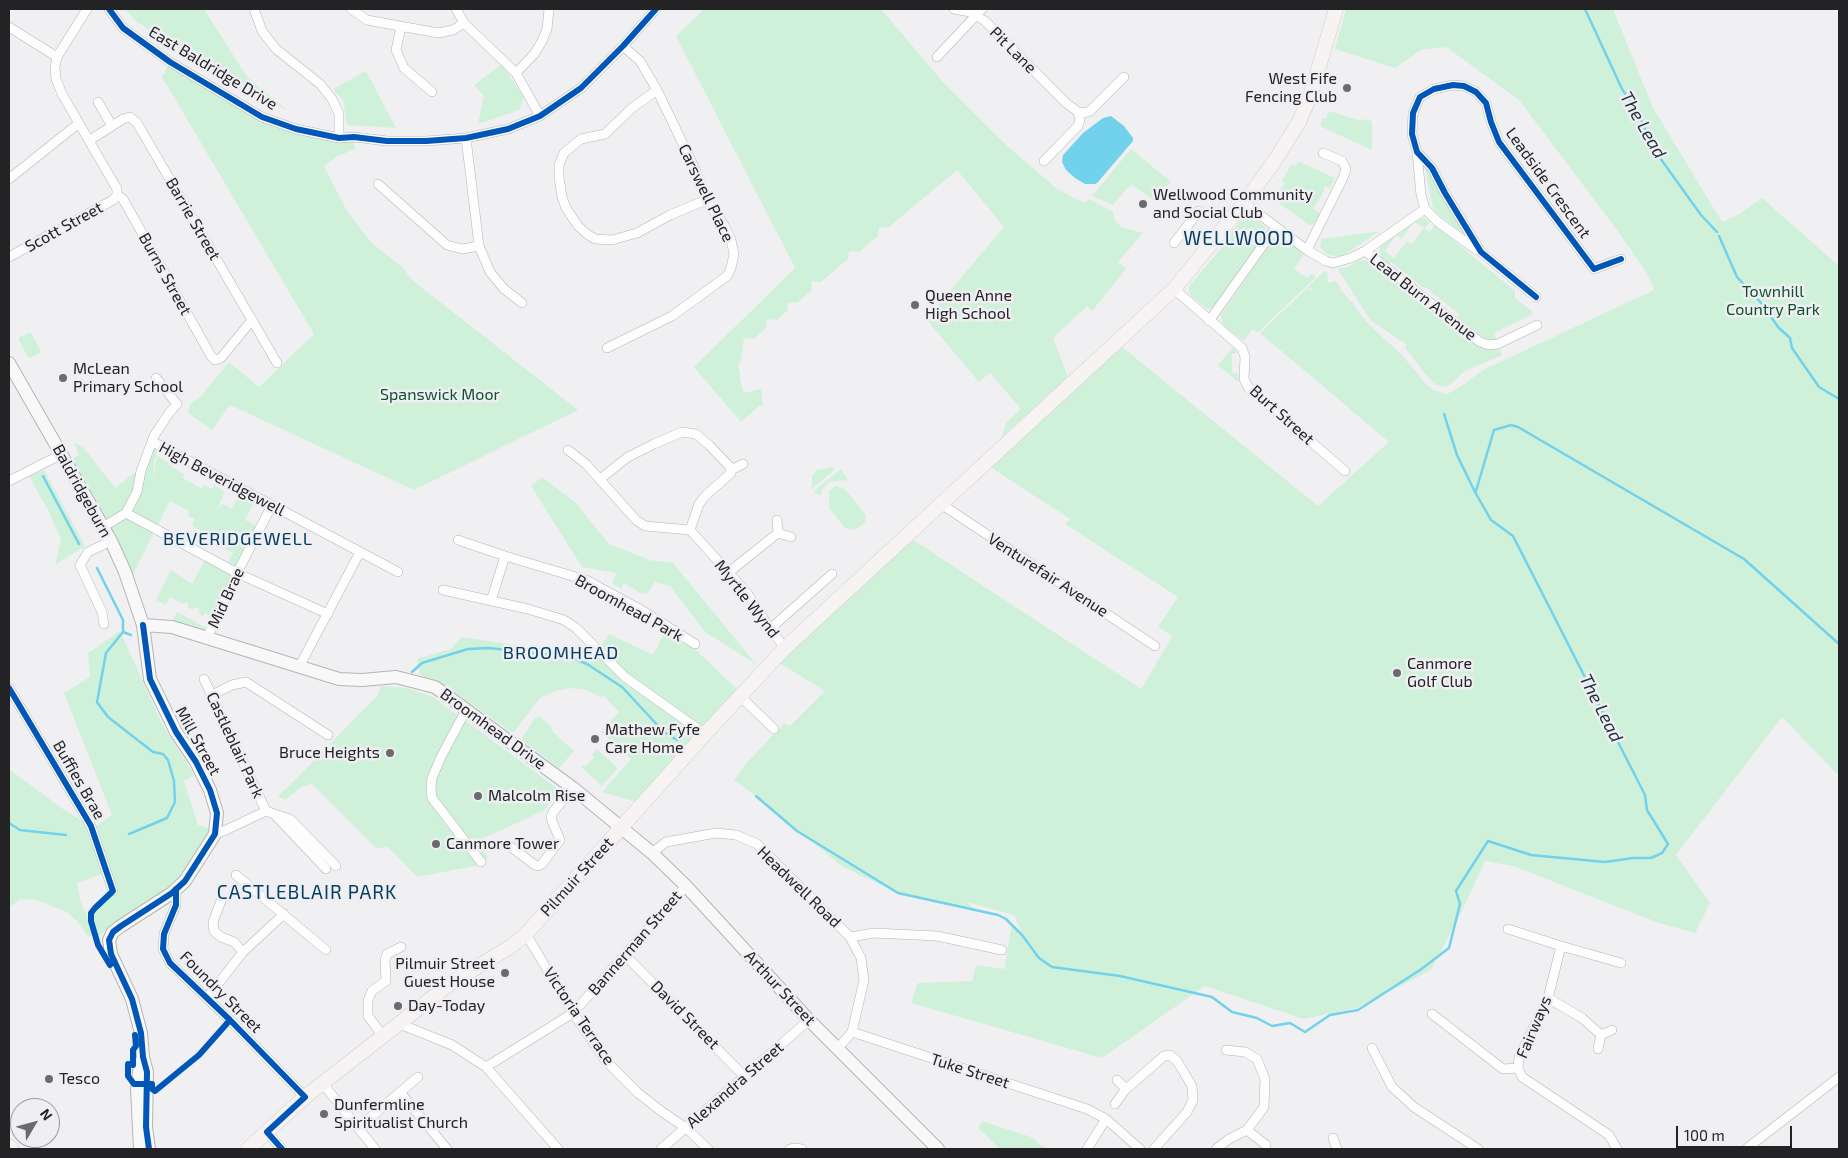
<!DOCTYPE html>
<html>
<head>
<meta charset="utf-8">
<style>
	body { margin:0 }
	#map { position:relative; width:1848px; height:1158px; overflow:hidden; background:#f0eff2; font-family:"Exo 2",sans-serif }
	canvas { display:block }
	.frame { position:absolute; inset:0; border:10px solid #232224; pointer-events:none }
	.north { position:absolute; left:10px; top:1098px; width:50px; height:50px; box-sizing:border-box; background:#efeef3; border:1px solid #9d9ca0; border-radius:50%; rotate:53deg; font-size:14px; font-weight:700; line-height:20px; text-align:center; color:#232224 }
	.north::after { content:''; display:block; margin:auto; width:18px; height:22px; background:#6b6a6c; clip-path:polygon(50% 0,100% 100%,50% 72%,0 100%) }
	.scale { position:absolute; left:1676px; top:1126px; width:116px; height:22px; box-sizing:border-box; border:2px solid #232224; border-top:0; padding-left:6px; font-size:15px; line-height:18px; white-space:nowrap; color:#232224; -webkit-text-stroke:4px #efeef3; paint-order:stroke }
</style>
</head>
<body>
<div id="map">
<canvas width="1848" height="1158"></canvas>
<div class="frame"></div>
<div class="north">N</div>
<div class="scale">100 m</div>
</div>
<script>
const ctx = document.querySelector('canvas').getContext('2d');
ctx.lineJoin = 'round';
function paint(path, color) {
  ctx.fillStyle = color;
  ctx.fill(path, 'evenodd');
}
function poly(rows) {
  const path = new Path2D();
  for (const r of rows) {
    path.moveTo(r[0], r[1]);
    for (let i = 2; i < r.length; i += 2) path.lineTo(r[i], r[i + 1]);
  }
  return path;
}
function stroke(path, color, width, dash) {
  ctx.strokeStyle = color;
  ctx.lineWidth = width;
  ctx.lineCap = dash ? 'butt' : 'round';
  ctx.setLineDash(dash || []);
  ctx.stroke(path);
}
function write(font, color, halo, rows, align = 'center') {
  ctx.font = font + ' "Exo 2",sans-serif';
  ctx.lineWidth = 5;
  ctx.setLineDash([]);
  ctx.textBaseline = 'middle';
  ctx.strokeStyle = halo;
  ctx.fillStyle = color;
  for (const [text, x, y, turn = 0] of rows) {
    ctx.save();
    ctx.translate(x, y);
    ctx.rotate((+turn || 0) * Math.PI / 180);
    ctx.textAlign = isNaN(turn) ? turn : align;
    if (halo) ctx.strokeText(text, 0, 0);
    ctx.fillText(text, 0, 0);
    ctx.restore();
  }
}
const green = poly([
	[125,9,204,9,247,77,287,110,252,94,184,52,136,21],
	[704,9,881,9,942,81,1003,142,1057,189,1085,203,1089,199,1113,212,1114,219,1121,227,1143,233,1118,262,1126,269,1092,311,1087,306,1053,338,1068,377,1002,437,1006,423,1021,409,990,373,979,382,926,319,1004,227,957,170,888,228,879,227,878,236,859,252,849,251,848,259,821,282,812,281,811,291,797,303,788,302,787,311,777,320,767,319,766,328,754,339,744,338,741,361,738,365,743,393,761,389,763,406,759,406,741,422,694,367,795,268,676,36],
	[1346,9,1613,9,1653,108,1722,222,1740,214,1762,198,1839,266,1839,776,1782,717,1676,855,1710,903,1695,933,1659,923,1513,866,1485,861,1463,909,1431,970,1356,1008,1304,1019,1205,986,1102,1058,911,1003,918,983,972,981,976,965,1004,969,1012,925,1022,934,1014,915,966,902,977,910,898,893,843,867,756,796,734,780,744,766,784,723,790,726,825,691,779,663,910,538,1141,689,1174,634,1172,636,1158,627,1178,597,1065,524,1070,519,990,467,1122,347,1318,506,1389,442,1260,333,1307,288,1315,293,1308,287,1324,271,1327,272,1328,282,1330,283,1336,281,1343,293,1352,302,1366,322,1402,355,1426,384,1433,390,1447,394,1460,387,1483,370,1654,290,1653,286,1644,269,1620,234,1519,100,1446,47,1421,50,1395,68,1335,49],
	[170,62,262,117,354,137,355,149,338,156,324,166,347,211,371,242,403,268,412,280,578,410,414,490,230,405,212,430,188,413,190,404,201,396,229,362,259,387,314,334,162,77],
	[502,64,524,98,519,110,478,124,484,96,474,85],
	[366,71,396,128,347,125,343,100,333,89],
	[1329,111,1361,121,1362,119,1372,121,1372,150,1320,126,1323,118,1326,119],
	[1131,149,1171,182,1156,202,1131,184,1113,205,1092,196],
	[1298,161,1335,178,1330,188,1325,186,1322,195,1313,208,1322,215,1317,225,1314,222,1311,226,1273,199,1285,183,1282,180,1292,164,1296,166],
	[1424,162,1465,233,1465,235,1440,216,1433,208],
	[1247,216,1255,218,1265,227,1266,230,1263,239,1215,307,1208,309,1192,297,1189,292,1189,286,1219,251,1240,221],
	[1423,218,1430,222,1425,228,1429,232,1435,225,1515,291,1515,298,1532,311,1533,314,1494,333,1497,341,1495,343,1485,339,1457,317,1459,314,1425,287,1422,287,1391,262,1389,264,1382,258,1379,251,1383,243,1418,219],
	[1414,222,1424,228,1412,244,1407,241,1394,258,1385,251,1396,235,1401,239],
	[1380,231,1341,257,1328,255,1324,252,1320,246,1322,239],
	[1281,236,1305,252,1294,269,1307,278,1312,273,1316,277,1258,332,1252,329,1244,341,1224,326,1222,322,1221,315,1273,240],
	[1364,260,1378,266,1472,342,1488,349,1498,347,1502,355,1465,371,1450,385,1442,387,1433,383,1405,348,1407,345,1370,320,1338,269,1347,267,1358,261],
	[29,333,31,333,41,351,40,353,31,358,28,357,19,340,19,337],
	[1233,347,1238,353,1232,354,1232,373,1238,374,1239,381,1238,382,1218,365],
	[153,442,160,446,154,461,153,479,157,456,169,463,168,465,184,474,183,478,202,489,204,485,212,489,215,483,217,487,225,492,217,509,223,504,232,509,242,489,257,497,245,520,259,527,238,567,228,562,233,553,224,548,226,543,220,540,217,544,214,543,216,539,192,526,195,519,188,516,189,511,170,501,128,584,67,462,79,455,74,443,83,447,115,488,138,470],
	[833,467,834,470,812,489,812,475,817,470],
	[841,469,848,480,829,482,822,490,821,495,818,495,814,491],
	[44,470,85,546,55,565,61,540,49,512,29,476],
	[542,477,575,502,609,544,649,560,673,563,756,664,705,632,670,586,655,582,648,593,642,594,624,583,622,589,612,583,617,573,582,567,531,486],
	[835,486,845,489,866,515,865,522,857,529,852,530,845,528,829,508,829,492],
	[205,560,232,574,211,619,208,618,209,615,205,613,203,616,198,612,199,609,195,607,193,610,187,607,189,604,185,602,183,604,170,597,166,605,156,600,171,570,192,584],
	[177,612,206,628,204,631,172,621],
	[120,631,162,724,194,775,184,781,198,825,212,829,176,884,140,910,105,931,97,938,92,916,96,908,111,894,111,890,102,874,77,883,80,900,88,919,92,935,88,937,78,922,67,912,37,900,21,899,9,907,9,769,63,809,94,828,112,815,64,693,90,677,88,653],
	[664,633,696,650,738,690,636,802,602,792,631,759,601,732,619,712,603,695,600,697,587,690,572,688,555,691,540,698,513,733,443,684,420,675,417,659,451,649,461,637,535,648,591,661,609,634,653,655],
	[381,686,407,688,433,697,557,788,557,795,543,811,477,841,488,857,480,865,417,877,387,846,377,849,312,784,301,787,285,800,278,796,293,782,378,695],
	[539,716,552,727,551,730,574,751,559,768,521,740,535,718],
	[597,749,618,768,602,786,581,767,583,765,585,767,594,757,592,755],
	[982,1121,1034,1138,1039,1144,1049,1149,1000,1149,978,1128]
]);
const water = poly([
	[1111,116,1124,126,1133,138,1133,141,1098,182,1095,184,1085,184,1075,178,1066,170,1062,162,1063,155,1083,133,1103,118]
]);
const stream = poly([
	[1585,9,1622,89,1638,113,1655,151,1701,215,1717,232],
	[1719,236,1737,277,1763,305,1778,327,1790,338,1792,348,1819,387,1839,399],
	[43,476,79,544],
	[1476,491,1494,430,1511,425,1518,427,1744,559,1839,644],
	[97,568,123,620,123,632,106,653,97,702,108,717,153,752,163,754,168,760,174,781,175,802,167,818,129,834],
	[123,632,131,635],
	[412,672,422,663,468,649,489,648,570,657,587,664,622,687,663,731,677,740],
	[756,796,797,831,898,893,998,915,1006,919,1022,935,1039,958,1052,967,1120,976,1212,997,1232,1012,1257,1018,1272,1026,1290,1023,1305,1032,1330,1015,1358,1010,1420,970,1449,948,1460,904,1456,891,1488,841,1531,855,1605,862,1633,858,1651,858,1662,853,1668,844,1647,810,1645,795,1513,536,1491,520,1475,492,1457,455,1444,414],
	[9,823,20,830,66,835]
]);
const street = poly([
	[87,9,57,57,55,67,56,79,62,94,117,189,117,195,123,199,211,356,215,360,221,358,252,320],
	[109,9,123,28,170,62,262,117,296,129,339,138,354,137,387,141,426,141,466,138,508,129,540,116,581,88,623,46,656,9],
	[254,9,262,31,276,49,320,84,332,99,339,114,339,138],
	[351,9,367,20,438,33,453,30,464,23],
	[456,9,464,23,516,73,540,116],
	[954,9,970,12,985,21,1066,103,1078,112,1084,113,1090,111,1124,77],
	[9,27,57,57],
	[401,27,396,50,404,68,432,92],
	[937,57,982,9],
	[516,73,535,53,542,41,547,29,549,9],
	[657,90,632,108,605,134,581,139,564,153,559,165,559,177,562,197,566,208,578,226,587,234,595,239,612,240,637,233,670,215,706,200],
	[98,102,112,126],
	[466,138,479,246,490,272,504,289,522,303],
	[90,140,123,119,130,117,137,123,277,363],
	[1417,152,1421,195,1425,209,1438,222,1477,250],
	[1044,161,1078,126,1080,120,1078,112],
	[9,179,79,123],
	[378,184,447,245,462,249,479,246],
	[1244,203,1307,250,1326,261,1333,263,1351,258,1365,251,1425,209],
	[1185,229,1209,247],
	[1174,243,1199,211],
	[1307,250,1343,178,1346,169,1342,161,1323,153],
	[1365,251,1480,342,1489,345,1498,344,1537,325],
	[9,257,113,200,117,195],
	[1174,289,1242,348,1245,357,1244,379,1248,387,1345,471],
	[1536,297,1481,252,1445,193,1432,168,1417,152,1412,134,1413,113,1420,97,1434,89,1453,85,1464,86,1476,92,1486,103,1491,122,1499,142,1594,269,1621,259],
	[1209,321,1276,227],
	[607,348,672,316,727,276,731,268,734,254,731,240,724,225,706,200,695,169,657,90,640,61,623,46],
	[153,442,398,572],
	[568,450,586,464,636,520,645,526,690,530,747,593,770,629,785,648],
	[731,470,743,464],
	[600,479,628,457,654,444,682,432,696,434,709,445,730,467,731,473,706,495,699,504,690,530],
	[9,481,62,454],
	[941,504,1155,646],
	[126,513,237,573,328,614],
	[777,520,778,533,791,537],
	[103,527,126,513,137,492,141,471,154,436,169,413,177,404,156,378],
	[458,540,505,556,586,580,643,611,695,644],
	[729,572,778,533],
	[443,590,528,609,564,620,576,628,625,677,705,734],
	[491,601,505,556],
	[104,624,102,612,80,565,88,552,111,541],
	[770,629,832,574],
	[207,638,237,573,272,505],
	[299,667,360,552],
	[204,679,266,811],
	[9,688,91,826,113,891],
	[212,695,232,685,246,682,328,735],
	[740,696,774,729],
	[466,710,442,755,432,778,431,789,432,798,481,862],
	[266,811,274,814,326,869],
	[274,814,290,819,336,866],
	[215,834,226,830,266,811],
	[507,844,535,865,538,866,542,864,560,840,552,821,551,817,553,812,573,788],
	[652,853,666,842,716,833,736,835,757,844,850,937,861,958,864,980,852,1032],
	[236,875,326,950],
	[176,889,176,905,164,934,163,949,170,963,230,1020,305,1097],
	[221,901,213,922,214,931,221,937,234,942,243,952],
	[1508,929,1561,946,1621,963],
	[526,934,573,1013,605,1060,638,1093,661,1111,686,1128,708,1149],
	[850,937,874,933,937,936,1002,950],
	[1561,946,1548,998,1519,1057,1518,1068,1522,1077,1609,1135,1617,1149],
	[625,955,744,1076],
	[207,998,243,952,284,914],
	[1548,998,1582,1018,1601,1035,1612,1030],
	[1432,1014,1503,1069,1518,1068],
	[400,1024,452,1045,486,1067,558,1149],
	[383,1036,368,1016,368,1000,372,991,386,981,385,960,387,954,401,947],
	[838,1048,852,1032,1087,1109,1106,1119,1140,1149],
	[1372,1048,1392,1087,1414,1107,1478,1149],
	[1598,1049,1601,1035],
	[486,1067,573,1013,686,886],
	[1117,1080,1126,1089],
	[323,1084,375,1149],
	[400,1092,447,1149],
	[1115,1104,1125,1090,1164,1056,1170,1055,1177,1061,1192,1086,1193,1100,1187,1112,1154,1149],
	[358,1128,418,1077],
	[1247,1130,1266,1145],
	[267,1132,282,1149],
	[1333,1138,1337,1149],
	[661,1149,809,1020],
	[790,1149,795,1148,802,1149],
	[1087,1149,1106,1119],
	[1216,1149,1229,1139,1247,1130,1264,1107,1265,1079,1257,1059,1245,1052,1226,1050],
	[1746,1149,1839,1077]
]);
const secondary = poly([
	[9,363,111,541,125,572,143,625,150,679,176,732,196,762,210,790,217,813,215,834,185,881,172,893,121,926,113,932,109,940,111,954,132,999,141,1033,143,1057,147,1072,146,1127,149,1149],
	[143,625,172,627,339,679,362,680,396,677,435,687,573,788,652,853,686,886,809,1020,938,1149],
	[140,1149,137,1089,139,1072,142,1060]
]);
const primary = poly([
	[9,1146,12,1149],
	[248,1149,305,1097,451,983,510,947,526,934,705,734,785,648,1174,289,1244,203,1274,162,1299,122,1311,94,1336,9]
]);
const cycleway = poly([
	[109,9,123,28,170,62,262,117,296,129,339,138,354,137,387,141,426,141,466,138,508,129,540,116,581,88,623,46,656,9],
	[1536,297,1481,252,1445,193,1432,168,1417,152,1412,134,1413,113,1420,97,1434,89,1453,85,1464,86,1476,92,1486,103,1491,122,1499,142,1594,269,1621,259],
	[143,625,150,679,176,732,196,762,210,790,217,813,215,834,185,881,172,893,121,926,113,932,109,940,111,954,132,999,141,1033,143,1057,147,1072,146,1127,149,1149],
	[9,688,91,826,113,891,95,908,91,913,91,921,98,945,110,965],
	[176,889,176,905,164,934,163,949,170,963,230,1020,305,1097,267,1132,282,1149],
	[135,1035,136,1046,133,1050,133,1065,128,1064,128,1076,134,1084,152,1084,152,1089,155,1091,199,1055,230,1020]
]);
const markers = [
	[1347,88,5,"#6b6a6c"],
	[1143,204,5,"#6b6a6c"],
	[915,305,5,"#6b6a6c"],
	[63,378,5,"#6b6a6c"],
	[1397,673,5,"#6b6a6c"],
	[595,739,5,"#6b6a6c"],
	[390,753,5,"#6b6a6c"],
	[478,796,5,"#6b6a6c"],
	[436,844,5,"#6b6a6c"],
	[505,973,5,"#6b6a6c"],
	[398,1006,5,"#6b6a6c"],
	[49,1079,5,"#6b6a6c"],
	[324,1114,5,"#6b6a6c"]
];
const streetNames = [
	["Pit Lane",1013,50,45],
	["East Baldridge Drive",213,68,31],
	["Leadside Crescent",1548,183,54],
	["Carswell Place",706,193,64],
	["Barrie Street",193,219,60],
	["Scott Street",64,227,-29],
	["Burns Street",165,274,61],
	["Lead Burn Avenue",1423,297,38],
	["Burt Street",1282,415,42],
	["High Beveridgewell",222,479,28],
	["Baldridgeburn",82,491,61],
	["Venturefair Avenue",1048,575,33],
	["Mid Brae",226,598,-65],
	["Myrtle Wynd",747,599,52],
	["Broomhead Park",629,608,29],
	["Broomhead Drive",493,729,36],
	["Mill Street",198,741,61],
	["Castleblair Park",235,745,65],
	["Buffies Brae",79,780,60],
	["Pilmuir Street",577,877,-48],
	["Headwell Road",799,887,44],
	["Bannerman Street",635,943,-49],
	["Arthur Street",780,988,47],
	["Foundry Street",221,992,45],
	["David Street",685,1015,45],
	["Victoria Terrace",579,1016,56],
	["Fairways",1534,1027,-67],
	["Tuke Street",970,1071,18],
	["Alexandra Street",735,1085,-41]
];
const poiNames = [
	["West Fife",1337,79,"right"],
	["Fencing Club",1337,97,"right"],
	["Wellwood Community",1153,195],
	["and Social Club",1153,213],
	["Queen Anne",925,296],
	["High School",925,314],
	["McLean",73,369],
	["Primary School",73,387],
	["Canmore",1407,664],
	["Golf Club",1407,682],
	["Mathew Fyfe",605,730],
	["Care Home",605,748],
	["Bruce Heights",380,753,"right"],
	["Malcolm Rise",488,796],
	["Canmore Tower",446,844],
	["Pilmuir Street",495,964,"right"],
	["Guest House",495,982,"right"],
	["Day-Today",408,1006],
	["Tesco",59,1079],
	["Dunfermline",334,1105],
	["Spiritualist Church",334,1123]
];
const parkNames = [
	["Townhill",1773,292],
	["Country Park",1773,310],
	["Spanswick Moor",440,395]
];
const waterNames = [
	["The Lead",1643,125,60],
	["The Lead",1601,708,63]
];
const neighbourhoodNames = [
	["BEVERIDGEWELL",238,539],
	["BROOMHEAD",561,653]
];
const quarterNames = [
	["WELLWOOD",1239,239],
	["CASTLEBLAIR PARK",307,893]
];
paint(green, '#d0f1d9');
paint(water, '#72d2ec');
stroke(stream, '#72d2ec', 2.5);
stroke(street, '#b5b4b6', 10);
stroke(secondary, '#b5b4b6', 14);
stroke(primary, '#cdcdce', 15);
stroke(street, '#fdfdfd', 9);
stroke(secondary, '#f9f8f8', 12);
stroke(primary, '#f7f3f2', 14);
stroke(cycleway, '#0057b8', 6);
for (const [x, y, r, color] of markers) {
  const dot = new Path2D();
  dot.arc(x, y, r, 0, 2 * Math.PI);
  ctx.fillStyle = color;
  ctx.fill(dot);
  stroke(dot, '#efeef3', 2);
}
write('16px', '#232224', '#efeef3', streetNames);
write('16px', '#232224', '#efeef3', poiNames, 'left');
write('16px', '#0c512a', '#efeef3', parkNames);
write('italic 18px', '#1b3138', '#efeef3', waterNames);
ctx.letterSpacing = '1px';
write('18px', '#043e60', '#efeef3', neighbourhoodNames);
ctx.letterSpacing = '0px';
ctx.letterSpacing = '1px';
write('19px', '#043e60', '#efeef3', quarterNames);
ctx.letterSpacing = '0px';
</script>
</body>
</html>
